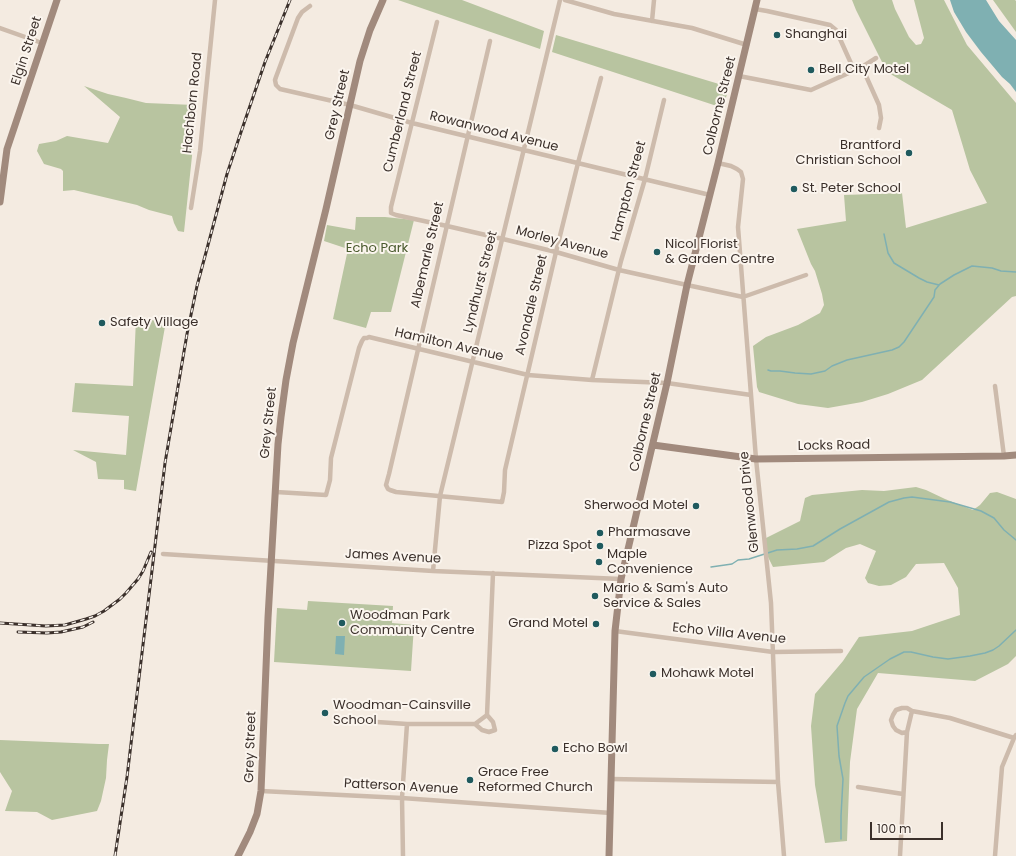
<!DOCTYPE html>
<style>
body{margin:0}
#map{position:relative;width:1016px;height:856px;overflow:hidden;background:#f4ebe1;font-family:Poppins,sans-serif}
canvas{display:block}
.scale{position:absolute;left:870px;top:822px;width:73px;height:18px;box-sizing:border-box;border:2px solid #3b302b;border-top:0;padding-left:5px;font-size:12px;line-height:14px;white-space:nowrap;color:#3b302b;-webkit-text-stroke:3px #fbf5ee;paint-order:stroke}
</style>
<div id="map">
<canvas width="1016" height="856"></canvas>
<div class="scale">100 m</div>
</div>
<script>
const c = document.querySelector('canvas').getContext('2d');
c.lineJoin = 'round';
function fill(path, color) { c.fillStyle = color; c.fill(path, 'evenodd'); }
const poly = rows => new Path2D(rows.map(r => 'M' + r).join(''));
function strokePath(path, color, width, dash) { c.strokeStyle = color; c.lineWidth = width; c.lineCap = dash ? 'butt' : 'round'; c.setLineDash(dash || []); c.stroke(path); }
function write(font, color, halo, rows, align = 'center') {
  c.font = font + ' Poppins,sans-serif'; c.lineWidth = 4; c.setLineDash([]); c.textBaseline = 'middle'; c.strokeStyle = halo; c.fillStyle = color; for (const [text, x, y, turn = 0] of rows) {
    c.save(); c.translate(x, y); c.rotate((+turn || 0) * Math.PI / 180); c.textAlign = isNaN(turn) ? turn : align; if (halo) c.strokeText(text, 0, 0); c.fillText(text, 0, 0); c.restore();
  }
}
const green = poly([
 [398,0,462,0,544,31,540,49],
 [852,0,892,0,895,9,909,37,916,45,921,44,924,38,914,0,944,0,967,45,1016,103,1016,296,1012,297,922,380,888,394,862,402,828,408,798,404,759,392,757,387,753,346,766,337,798,325,820,313,824,305,822,294,815,271,811,264,797,229,846,221,844,195,902,193,906,228,987,203,970,170,952,110,887,72,856,10],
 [993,0,1015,0,1016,1,1016,32],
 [556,35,729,87,723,108,552,52],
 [84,86,108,94,126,98,146,103,194,105,192,156,184,232,178,231,174,223,172,216,149,210,137,205,74,190,63,191,63,171,61,169,44,164,37,151,39,144,56,141,67,136,108,143,120,117],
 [356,217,385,217,414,220,391,312,371,312,366,328,333,319,348,249,324,241,327,225,355,230],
 [136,319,166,321,136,491,124,489,124,480,98,479,96,462,73,450,126,455,129,416,72,412,75,383,133,386],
 [916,487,926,490,945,499,973,510,980,505,990,493,997,492,1016,499,1016,656,1008,664,975,681,878,673,857,709,850,762,847,841,825,843,815,785,811,726,815,694,843,661,859,637,912,631,960,615,958,588,944,563,916,564,906,577,891,585,879,586,868,583,865,578,876,551,860,544,846,548,824,562,773,567,766,553,766,538,800,521,805,498,812,495,862,490,884,491],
 [308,601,393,606,392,623,414,625,411,671,274,662,277,608,307,610],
 [0,740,99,744,109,744,107,760,106,778,101,801,97,811,52,820,37,812,5,811,12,791,0,772]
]);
const water = poly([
 [950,0,986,0,999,21,1016,40,1016,92,1010,84,1002,77,981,52,966,32,954,12],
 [336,636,345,636,344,655,335,654]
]);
const stream = poly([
 [884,234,888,253,894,263,919,278,927,282,939,285],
 [768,370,771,371,780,371,795,373,811,374,825,371,832,366,847,360,892,350,899,347,904,342,934,297,935,290,940,284,954,275,972,266,992,268,1001,271,1016,272],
 [711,567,732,564,738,560,749,559,777,550,797,549,813,546,840,529,889,502,904,498,912,497,950,502,981,511,994,518,1004,530,1016,540],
 [841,839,841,816,843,779,839,756,837,726,845,703,848,696,864,677,890,659,904,652,911,652,933,657,948,659,970,656,985,653,993,650,999,646,1016,630]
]);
const street = poly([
 [565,0,614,14,692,28,747,45],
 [310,6,302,12,298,18,276,77,275,80,276,85,280,89,350,105,412,123,710,195],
 [755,9,767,11,830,25,836,30,854,70],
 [652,21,654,0],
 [437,22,391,207,391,213,396,215,447,226,503,239,556,252,619,270,687,285,743,297,806,275],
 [0,28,42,43],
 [490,41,389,474,386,485,388,489,390,490,396,492,502,502,504,492,505,470,556,252,578,163,601,78],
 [862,67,879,105,881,118,879,128],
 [739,76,811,90,862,67,876,58],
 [718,163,731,166,737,169,741,172,743,179,738,227,756,459,771,603,778,782,784,856],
 [191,208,200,151,215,0],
 [592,380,621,261,645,179,664,100],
 [995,386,1004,456],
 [276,492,326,495,330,480,331,458,359,348,362,341,364,338,367,338,369,337,528,375,592,380,667,383,751,395],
 [163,554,433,571,621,579],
 [433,571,440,496,560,0],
 [615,631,773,652,841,651],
 [487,715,475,724,482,730,489,732,495,730,493,722,487,715,493,573],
 [377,722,407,724,475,724],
 [907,732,902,733,896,730,893,726,891,720,893,715,896,710,902,708,907,708,912,711,950,718,1014,738],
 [611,779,778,782],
 [858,787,903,794],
 [261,791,402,798,611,813],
 [403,856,402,798,407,724],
 [900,856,907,732,912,711],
 [995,856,1002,767,1014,738,1016,735]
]);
const secondary = poly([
 [0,202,7,149,57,0],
 [653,445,756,459,1004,456,1016,455],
 [238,856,250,832,257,814,261,791,268,618,278,444,281,417,286,380,293,343,326,209,360,61,370,30,383,0],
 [609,856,615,631,621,579,667,383,687,285,718,163,757,0]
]);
const rail = poly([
 [0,623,46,626,65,625,86,619,95,616,104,611,120,599,126,593,138,579,143,571,151,552],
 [18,632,47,633,61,632,83,627,93,622],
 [115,856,127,777,165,463,187,334,197,286,227,174,239,138,265,62,290,0]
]);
const markers = [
 [777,35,4,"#1f5a5e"],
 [811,70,4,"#1f5a5e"],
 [909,153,4,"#1f5a5e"],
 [794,189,4,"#1f5a5e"],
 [657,252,4,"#1f5a5e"],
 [102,323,4,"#1f5a5e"],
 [696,506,4,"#1f5a5e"],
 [600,533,4,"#1f5a5e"],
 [600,546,4,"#1f5a5e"],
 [599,562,4,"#1f5a5e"],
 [595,596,4,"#1f5a5e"],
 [342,623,4,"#1f5a5e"],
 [596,624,4,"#1f5a5e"],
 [653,674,4,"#1f5a5e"],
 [325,713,4,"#1f5a5e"],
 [555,749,4,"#1f5a5e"],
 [470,780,4,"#1f5a5e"]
];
const poiNames = [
 ["Shanghai",785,35],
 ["Bell City Motel",819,70],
 ["Brantford",901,146,"right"],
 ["Christian School",901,161,"right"],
 ["St. Peter School",802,189],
 ["Nicol Florist",665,245],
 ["& Garden Centre",665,260],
 ["Safety Village",110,323],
 ["Sherwood Motel",688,506,"right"],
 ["Pharmasave",608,533],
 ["Pizza Spot",592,546,"right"],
 ["Maple",607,555],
 ["Convenience",607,570],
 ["Mario & Sam's Auto",603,589],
 ["Service & Sales",603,604],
 ["Woodman Park",350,616],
 ["Community Centre",350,631],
 ["Grand Motel",588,624,"right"],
 ["Mohawk Motel",661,674],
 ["Woodman-Cainsville",333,706],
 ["School",333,721],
 ["Echo Bowl",563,749],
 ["Grace Free",478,773],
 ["Reformed Church",478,788]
];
const streetNames = [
 ["Elgin Street",27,51,-72],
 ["Hachborn Road",193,103,-84],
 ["Grey Street",338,105,-77],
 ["Colborne Street",720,106,-76],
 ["Cumberland Street",403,112,-76],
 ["Rowanwood Avenue",494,132,14],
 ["Hampton Street",629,191,-75],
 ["Morley Avenue",562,243,15],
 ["Albemarle Street",428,255,-77],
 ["Lyndhurst Street",481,282,-76],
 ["Avondale Street",532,305,-77],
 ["Hamilton Avenue",449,345,13],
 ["Colborne Street",646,422,-77],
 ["Grey Street",269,423,-84],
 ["Locks Road",834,446,-1],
 ["Glenwood Drive",750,502,-96],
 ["James Avenue",393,557,3],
 ["Echo Villa Avenue",729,634,6],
 ["Grey Street",251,747,-88],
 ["Patterson Avenue",401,787,3]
];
const parkNames = [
 ["Echo Park",377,249]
];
fill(green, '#b8c4a0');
fill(water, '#7fb0b2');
strokePath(stream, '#7fb0b2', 1.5);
strokePath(street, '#cdbbac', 4.5);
strokePath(secondary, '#a18a7d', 7);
strokePath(rail, '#3b302b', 3);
strokePath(rail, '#fbf5ee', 1.5, [4.5]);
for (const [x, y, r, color] of markers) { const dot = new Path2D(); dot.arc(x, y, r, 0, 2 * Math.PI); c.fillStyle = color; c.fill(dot); strokePath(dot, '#fbf5ee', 1.5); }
write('13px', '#3b302b', '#fbf5ee', poiNames, 'left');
write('13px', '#3b302b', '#fbf5ee', streetNames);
write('13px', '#4a5a2e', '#fbf5ee', parkNames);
</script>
